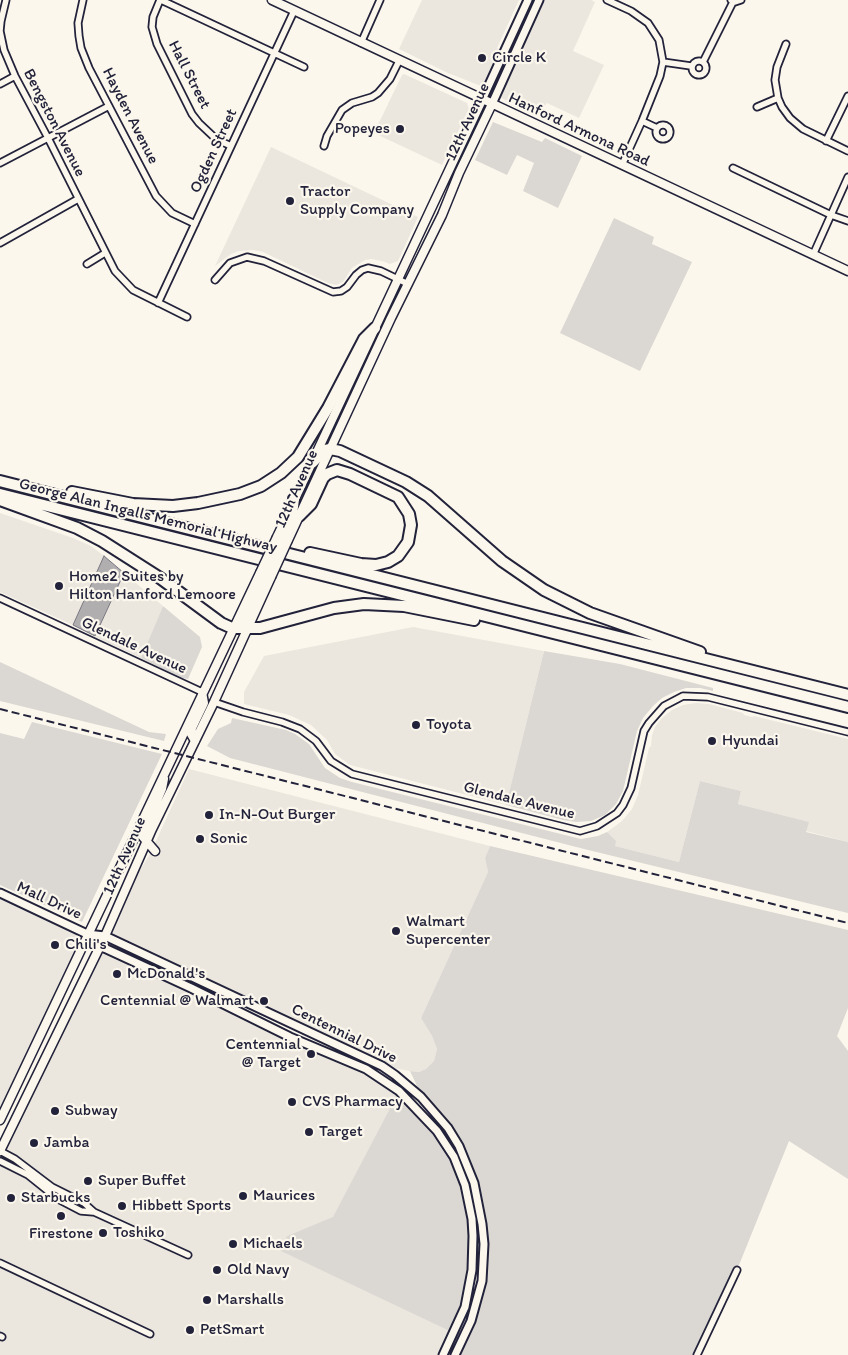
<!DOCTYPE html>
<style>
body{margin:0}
canvas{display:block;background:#fbf7ec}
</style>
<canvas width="848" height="1355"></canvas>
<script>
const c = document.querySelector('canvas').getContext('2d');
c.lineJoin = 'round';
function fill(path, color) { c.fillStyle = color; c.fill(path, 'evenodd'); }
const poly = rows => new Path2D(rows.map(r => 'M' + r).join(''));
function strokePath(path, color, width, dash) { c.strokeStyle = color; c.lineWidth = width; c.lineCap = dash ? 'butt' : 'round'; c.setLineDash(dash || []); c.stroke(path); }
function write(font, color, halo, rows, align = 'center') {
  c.font = font + ' Itim,sans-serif'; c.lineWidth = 4.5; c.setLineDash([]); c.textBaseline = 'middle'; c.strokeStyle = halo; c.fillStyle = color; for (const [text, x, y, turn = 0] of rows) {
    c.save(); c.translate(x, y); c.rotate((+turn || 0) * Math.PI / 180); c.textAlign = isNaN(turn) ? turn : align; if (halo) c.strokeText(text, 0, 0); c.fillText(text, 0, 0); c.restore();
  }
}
const built = poly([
 [422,0,519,0,497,48,500,50,483,85,481,86,448,73,399,49],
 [544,0,591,0,595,2,573,51,604,65,579,118,547,103,537,114,499,97],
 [404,74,467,103,469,109,442,165,374,133,402,75],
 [271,147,418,217,398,261,390,264,382,261,371,259,365,260,352,268,343,282,336,285,328,283,263,252,253,250,239,251,231,254,215,266],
 [0,513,73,538,91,546,104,556,73,625,0,592],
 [124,573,163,606,141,658,95,637],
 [413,627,544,651,506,805,350,765,335,754,327,740,311,725,289,715,244,704,244,692,264,656],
 [696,703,709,704,743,713,744,715,752,717,754,716,848,739,848,842,806,831,808,822,738,804,741,791,700,781,679,862,615,846,607,832,622,821,632,809,638,795,649,748,651,746,652,735,655,727,662,718,672,710,683,705],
 [189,769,490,846,485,858,488,872,421,1018,432,1036,437,1049,434,1061,426,1069,419,1072,410,1071,382,1066,105,936,119,904,150,854],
 [0,893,87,934,0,1120],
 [100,946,366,1069,399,1091,333,1218,287,1236,454,1333,443,1355,0,1355,0,1151]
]);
const green = poly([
 [493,122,542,142,545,138,582,156,558,208,523,191,534,163,517,155,507,175,475,160],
 [614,218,654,237,652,244,692,262,640,371,560,333],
 [163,606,200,637,202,647,188,679,178,677,141,658],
 [544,651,620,664,713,688,713,691,700,688,686,688,674,692,662,698,653,706,643,718,637,731,623,791,616,804,605,815,591,821,576,822,563,820,506,805],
 [0,662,149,732,166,734,164,741,0,701],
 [232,718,286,730,295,734,309,744,325,768,340,778,352,782,581,839,598,836,607,832,616,841,615,846,679,862,700,781,741,791,738,804,809,822,806,832,848,842,848,913,584,849,230,758,207,746,218,729,231,723],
 [32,722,162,754,82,922,0,885,0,733,24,739],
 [490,846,848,930,848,1008,837,1036,848,1051,848,1179,789,1141,737,1270,697,1355,455,1355,471,1321,483,1261,479,1204,459,1146,463,1142,418,1088,410,1071,419,1072,426,1069,434,1061,437,1049,432,1036,421,1018,488,872,485,858],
 [399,1091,416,1108,454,1157,469,1200,472,1270,454,1333,281,1251,287,1236,333,1217]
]);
const water = poly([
 [104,556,124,573,95,636,73,625,104,556]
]);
const minor = poly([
 [6,0,1,21,0,31,4,50,15,76,48,138,115,271,133,290,187,317],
 [83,0,78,23,79,36,81,48,89,68,156,196,172,213,195,224],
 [160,0,153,17,152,27,157,44,192,114,199,123,216,139,231,146],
 [161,0,304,67],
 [607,0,631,11,648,23,659,40,663,62,660,76,642,121,622,165],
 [731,0,735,2,741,0],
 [361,43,380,0],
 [786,44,777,67,775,80,778,98,782,107,790,118,803,129,848,151],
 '692 68a7 7 0 1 1 14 0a7 7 0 1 1-14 0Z',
 [663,62,691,66],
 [703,62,733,2],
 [0,84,15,76],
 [757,107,778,98],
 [642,121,657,128],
 '656 132a7 7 0 1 1 14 0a7 7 0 1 1-14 0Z',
 [826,141,848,96],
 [324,146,327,136,342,110,352,103,372,97,378,93,390,79,399,61],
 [0,163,109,106],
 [733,168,831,215,848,221],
 [0,243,78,199],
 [813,255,848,177],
 [87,264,105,253],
 [215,280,230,263,247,257,264,261,333,292,341,291,347,287,356,275,362,270,368,268,381,271,408,284],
 [158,303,294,11],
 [0,598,202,692],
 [214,702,243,712,282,722,300,729,316,741,331,761,352,774,580,831,597,826,617,813,623,805,631,788,644,731,649,723,664,706,683,696,708,697,848,732],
 [0,1151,15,1159,52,1187,84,1203,94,1212,188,1255],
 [0,1161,28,1175,58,1199,81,1211,93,1212],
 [0,1263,150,1334],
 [0,1336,2,1337],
 [697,1355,737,1270]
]);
const tertiary = poly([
 [482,100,528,0],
 [492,104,539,0],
 [0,893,87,934,105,936,382,1066,395,1075,421,1097,448,1128,459,1146,474,1183,482,1224,484,1244,482,1281,471,1321,455,1355],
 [88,934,100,946,191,988,290,1037,366,1069,399,1091,437,1131,454,1157,465,1185,472,1219,473,1236,472,1270,465,1307,443,1355]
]);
const secondary = poly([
 [272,0,848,271],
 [293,503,482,100],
 [277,537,286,518],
 [288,540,391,318,442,215,459,173,492,104],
 [195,741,191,734,192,728,204,703,202,692],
 [155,851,142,836,162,789,164,779],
 [0,1120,260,573],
 [0,1151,105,936,152,829,214,702,271,577]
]);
const motorway = poly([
 [312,463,325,450,330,449,340,451,406,482,428,496,502,561,544,590,590,613,700,652],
 [0,481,848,695],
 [72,492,133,504,173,506,198,503,240,494,261,486,281,473,298,457,328,408,364,339,375,328],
 [0,494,848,707],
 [0,500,77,528,102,541,160,578,221,623,232,628,260,628,334,608,364,604,404,606,474,620],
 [299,516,311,504,323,478,327,474,337,470,350,474,398,497,409,514,411,525,408,542,398,556,388,562,376,565,361,564,310,553],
 [282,538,292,515,294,499],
 [247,629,243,623,244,617,265,574]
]);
const rail = poly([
 [0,709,848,923]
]);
const secondaryBridge = poly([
 [260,573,277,537],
 [271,577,288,540]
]);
const motorwayBridge = poly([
 [265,574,282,538]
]);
const markers = [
 [482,58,5,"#22223b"],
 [400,129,5,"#22223b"],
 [290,201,5,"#22223b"],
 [59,586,5,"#22223b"],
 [416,725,5,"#22223b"],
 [712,741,5,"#22223b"],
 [209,815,5,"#22223b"],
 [200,839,5,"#22223b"],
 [396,931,5,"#22223b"],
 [55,945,5,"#22223b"],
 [117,974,5,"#22223b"],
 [264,1001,5,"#22223b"],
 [311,1054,5,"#22223b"],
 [292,1102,5,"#22223b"],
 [55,1111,5,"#22223b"],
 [309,1132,5,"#22223b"],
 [34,1143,5,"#22223b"],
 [88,1181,5,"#22223b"],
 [243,1196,5,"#22223b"],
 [11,1198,5,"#22223b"],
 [122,1206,5,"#22223b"],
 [61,1216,5,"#22223b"],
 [103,1233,5,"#22223b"],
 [233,1244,5,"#22223b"],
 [217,1270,5,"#22223b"],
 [207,1300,5,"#22223b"],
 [190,1330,5,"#22223b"]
];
const poiNames = [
 ["Circle K",492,58],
 ["Popeyes",390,129,"right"],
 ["Tractor",300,192],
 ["Supply Company",300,210],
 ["Home2 Suites by",69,577],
 ["Hilton Hanford Lemoore",69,595],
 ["Toyota",426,725],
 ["Hyundai",722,741],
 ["In-N-Out Burger",219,815],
 ["Sonic",210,839],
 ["Walmart",406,922],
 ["Supercenter",406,940],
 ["Chili's",65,945],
 ["McDonald's",127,974],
 ["Centennial @ Walmart",254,1001,"right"],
 ["Centennial",301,1045,"right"],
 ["@ Target",301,1063,"right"],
 ["CVS Pharmacy",302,1102],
 ["Subway",65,1111],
 ["Target",319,1132],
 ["Jamba",44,1143],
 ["Super Buffet",98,1181],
 ["Maurices",253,1196],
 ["Starbucks",21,1198],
 ["Hibbett Sports",132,1206],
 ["Toshiko",113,1233],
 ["Firestone",61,1234,"center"],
 ["Michaels",243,1244],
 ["Old Navy",227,1270],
 ["Marshalls",217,1300],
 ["PetSmart",200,1330]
];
const streetNames = [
 ["Hall Street",189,75,63],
 ["Hayden Avenue",130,116,63],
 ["12th Avenue",468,122,-65],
 ["Bengston Avenue",54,123,63],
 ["Hanford Armona Road",579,130,25],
 ["Ogden Street",214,151,-65],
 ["12th Avenue",297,489,-66],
 ["George Alan Ingalls Memorial Highway",148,516,14],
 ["Glendale Avenue",134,646,25],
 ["Glendale Avenue",519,801,14],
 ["12th Avenue",125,856,-66],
 ["Mall Drive",49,901,25],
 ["Centennial Drive",344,1034,26]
];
fill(built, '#ebe7df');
fill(green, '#dbd8d3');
fill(water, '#b1aeb0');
strokePath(water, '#787681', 1);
strokePath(minor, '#22223b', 9);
strokePath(tertiary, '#22223b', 11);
strokePath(secondary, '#22223b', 11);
strokePath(motorway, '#22223b', 14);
strokePath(minor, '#fbf7ec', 5.5);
strokePath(tertiary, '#fbf7ec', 7);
strokePath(secondary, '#fbf7ec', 8);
strokePath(motorway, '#fbf7ec', 10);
strokePath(rail, '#22223b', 2, [8, 4]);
strokePath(secondaryBridge, '#22223b', 11, []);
strokePath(motorwayBridge, '#22223b', 14, []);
strokePath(secondaryBridge, '#fbf7ec', 8);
strokePath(motorwayBridge, '#fbf7ec', 10);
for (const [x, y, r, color] of markers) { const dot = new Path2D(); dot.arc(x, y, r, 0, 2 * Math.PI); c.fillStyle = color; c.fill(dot); strokePath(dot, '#fbf7ec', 2); }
write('16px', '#22223b', '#fbf7ec', poiNames, 'left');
write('16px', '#22223b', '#fbf7ec', streetNames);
</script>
